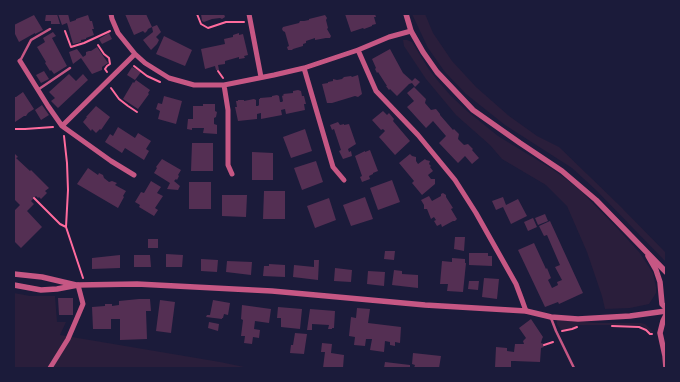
<!DOCTYPE html>
<style>
body{margin:0}
#map{position:relative;width:680px;height:382px;overflow:hidden;background:#1b1b3a;font-family:"DM Sans",sans-serif}
canvas{display:block}
.frame{position:absolute;inset:0;border:15px solid #1b1b3a;pointer-events:none}
</style>
<div id="map">
<canvas width="680" height="382"></canvas>
<div class="frame"></div>
</div>
<script>
const c = document.querySelector('canvas').getContext('2d');
c.lineJoin = 'round';
function fill(path, color) { c.fillStyle = color; c.fill(path, 'evenodd'); }
const poly = rows => new Path2D(rows.map(r => 'M' + r).join(''));
function strokePath(path, color, width, dash) { c.strokeStyle = color; c.lineWidth = width; c.lineCap = dash ? 'butt' : 'round'; c.setLineDash(dash || []); c.stroke(path); }
const green = poly([
 [412,14,425,14,433,33,452,61,476,87,509,116,537,136,559,147,619,205,666,253,666,262,596,190,572,168,505,125,466,94,445,72,428,48],
 [403,40,407,40,412,42,428,68,438,81,451,96,467,111,498,136,552,169,566,179,580,190,618,229,639,252,653,273,656,287,656,293,649,304,630,308,605,309,602,296,587,252,567,206,546,185,502,159,490,145,456,115,426,79,404,46],
 [14,293,30,296,55,296,57,322,66,322,60,335,220,362,249,368,14,368],
 [557,320,599,323,641,323,645,324,653,332,651,333,643,326,635,325,579,325,572,328,561,330,557,324]
]);
const building = poly([
 [46,14,57,14,60,24,51,24,51,21,45,21],
 [58,14,68,14,70,22,76,20,76,19,88,15,90,21,92,21,94,29,92,29,94,35,86,38,86,39,81,40,81,42,73,44,67,23,62,25],
 [125,14,146,14,152,27,148,29,147,31,145,33,143,31,134,35],
 [201,14,224,14,225,17,222,19,220,18,212,19,204,22,202,21],
 [345,14,375,14,376,17,374,17,376,24,372,25,372,26,364,29,363,28,351,32],
 [34,15,43,30,35,34,35,33,19,42,15,34,14,35,14,25],
 [325,15,327,18,326,20,328,28,327,29,331,36,330,38,326,38,315,40,315,38,306,41,306,43,303,44,303,46,293,49,292,50,288,50,287,47,289,46,285,32,283,31,282,29,283,27,299,23,300,21,304,21,309,20,309,19],
 [157,25,161,32,156,37,159,40,157,44,151,50,143,40,153,32,152,27],
 [53,32,56,36,52,38,67,66,54,74,51,70,50,71,45,63,46,62,37,47,45,42,43,38],
 [109,33,112,39,102,44,99,39],
 [239,33,239,35,243,34,248,55,244,56,245,58,239,59,239,57,225,61,225,64,218,65,219,70,216,70,215,66,205,69,201,49,225,44,224,39,233,37,233,35],
 [164,36,192,50,185,66,156,54],
 [97,47,108,63,102,67,102,70,92,74,81,58,73,64,69,52,77,49,83,57,86,55,86,52,89,51,91,51],
 [390,49,403,73,412,81,415,78,420,82,415,87,412,83,409,84,397,96,390,89,389,90,386,86,387,86,378,72,377,73,375,69,376,68,372,59],
 [132,67,141,72,135,80,127,75],
 [44,71,49,79,41,83,36,75],
 [69,74,76,81,83,74,88,80,58,108,51,101,55,98,49,92],
 [358,75,362,94,358,97,355,96,332,103,327,103,322,84,328,83,328,82,333,81,333,79,337,80,342,79,344,77,351,76,352,77],
 [136,80,150,90,148,93,149,94,138,109,123,99,133,82,134,83],
 [414,87,426,99,425,103,431,110,436,109,440,114,440,115,453,130,454,129,459,134,458,139,464,145,468,144,473,149,472,150,479,158,472,164,465,156,458,163,439,143,446,136,433,121,426,128,407,107,414,101,407,93],
 [298,90,301,91,302,96,304,96,306,104,304,104,305,110,286,114,285,109,281,110,282,115,261,119,261,113,257,114,257,119,238,121,235,107,237,107,236,101,238,101,238,100,244,100,244,101,254,99,256,100,256,106,258,106,259,105,259,99,260,99,260,98,272,97,272,96,277,95,279,96,280,102,282,102,283,101,282,96,284,95,283,94,293,93,293,91],
 [23,92,34,109,28,113,26,116,24,116,15,122,14,119,14,97,16,97],
 [164,96,182,101,176,124,158,119,160,111,156,109,158,103,162,104],
 [203,104,215,104,215,111,217,112,216,117,214,118,214,124,217,125,217,134,203,133,204,128,192,128,192,130,187,129,188,119,193,119,193,106,203,106],
 [42,105,49,115,41,120,35,110],
 [96,106,110,117,101,130,100,129,96,133,92,129,91,131,83,122,87,117,86,117],
 [383,111,387,115,389,113,394,119,393,121,410,141,395,155,379,137,385,131,383,129,381,130,372,120],
 [338,122,340,125,344,124,344,125,349,124,356,144,348,149,349,152,351,151,352,156,343,159,339,151,341,150,334,129,332,130,330,125],
 [118,127,135,138,138,133,151,141,146,149,149,151,144,160,125,148,122,153,105,142,110,134,113,136],
 [305,129,312,151,291,158,283,137],
 [192,143,213,143,213,171,191,171],
 [370,150,378,171,373,173,373,174,369,176,370,179,362,182,360,177,362,176,355,156,365,151,365,152],
 [252,152,273,153,273,180,252,180],
 [14,153,18,157,16,158,30,171,31,170,49,188,45,191,47,193,41,199,39,197,38,198,36,196,31,201,34,204,27,211,42,227,21,248,14,241,14,211,20,205,15,200,14,202],
 [410,154,412,156,416,157,416,161,418,164,425,159,426,160,430,161,429,164,431,166,430,167,433,171,428,175,431,179,435,179,435,184,422,195,412,183,414,181,399,163],
 [162,159,181,170,178,175,179,176,177,180,176,179,174,181,180,186,178,190,167,189,170,183,154,173,157,168,156,167],
 [316,161,323,182,302,190,294,168],
 [88,168,98,175,99,173,103,175,104,178,109,182,112,181,117,183,115,185,126,191,123,196,124,197,118,208,77,184],
 [392,180,400,202,378,210,370,188],
 [151,181,161,187,157,193,163,196,155,208,158,210,154,216,139,207,140,205,135,202,141,192,144,193],
 [189,182,211,182,211,209,189,209],
 [264,191,285,191,285,219,263,219],
 [443,193,446,195,446,197,453,208,451,209,457,219,455,221,453,221,442,227,441,224,437,226,434,221,436,220,434,217,431,219,427,209,424,209,424,205,421,200,429,196,432,201,441,196,441,194],
 [222,195,247,195,246,217,222,216],
 [365,197,373,219,351,226,343,205],
 [503,197,506,205,518,199,527,216,511,224,503,207,496,210,492,201],
 [329,198,336,220,315,228,307,206],
 [545,214,548,221,538,225,535,218],
 [533,218,537,227,528,231,524,222],
 [550,221,583,293,559,304,558,302,545,307,518,250,534,243,546,269,547,268,551,278,548,280,552,288,558,285,557,282,562,280,555,267,560,265,547,235,544,236,539,226],
 [455,237,465,237,464,251,454,249],
 [148,239,158,239,158,248,148,248],
 [385,251,395,251,394,260,384,259],
 [469,253,488,253,488,256,492,256,492,266,469,265],
 [166,254,183,255,182,267,166,267],
 [120,255,120,268,92,269,92,258],
 [134,255,150,255,151,267,134,267],
 [452,258,465,259,465,263,466,263,463,292,447,291,448,284,440,284,442,261,452,262],
 [201,259,218,260,217,272,201,271],
 [314,260,319,260,318,280,293,277,294,265,314,267],
 [227,261,252,262,251,275,226,272],
 [269,264,285,265,285,277,263,276,264,266,269,266],
 [335,268,352,270,351,282,334,281],
 [394,270,402,271,402,274,418,275,418,288,392,285],
 [368,271,385,272,384,286,367,284],
 [484,278,499,279,497,299,482,297],
 [469,281,479,281,478,290,468,289],
 [58,298,73,298,73,315,59,315],
 [139,299,150,299,151,311,146,311,147,339,120,340,120,319,111,319,111,329,93,329,92,307,105,306,105,304,112,304,112,306,119,305,119,301],
 [160,300,175,302,171,333,156,331],
 [213,300,230,303,228,315,224,314,223,318,222,318,222,319,206,317,207,315,210,315],
 [242,305,271,309,269,323,255,321,254,329,260,330,259,338,253,337,252,344,244,343,245,336,241,336,243,320,241,319],
 [278,307,302,309,300,329,281,327,281,318,277,318],
 [357,308,370,309,368,323,401,327,400,343,395,342,395,346,390,345,390,342,385,341,384,352,370,350,372,339,366,339,365,346,354,345,355,337,349,336,351,317,356,318],
 [310,309,335,311,334,328,332,328,332,329,328,329,329,325,312,324,312,330,307,330],
 [531,319,543,337,542,339,541,343,544,344,544,347,541,348,540,362,514,361,511,361,511,368,495,368,496,347,507,348,507,351,514,352,515,344,524,344,523,341,526,338,519,328],
 [209,322,219,324,218,331,208,328],
 [295,333,307,334,304,354,290,353,291,345,293,345],
 [322,343,332,344,331,353,344,355,343,368,323,368,325,352,321,352],
 [413,353,441,356,439,368,414,368,415,365,412,364],
 [385,362,410,365,410,368,384,368]
]);
const path = poly([
 [197,14,201,24,208,28,226,22,244,22],
 [65,31,71,47,84,43,110,31],
 [98,45,104,54,109,58,110,64,107,66,105,69,107,72],
 [134,66,147,76,160,82],
 [218,71,223,78],
 [111,88,119,99,128,106,137,112],
 [14,129,25,129,53,127],
 [64,136,67,163,68,190,66,227,83,278],
 [34,198,60,224,66,227],
 [612,326,639,327,646,330,650,334,652,334],
 [562,331,572,329,577,327],
 [544,345,553,342]
]);
const service = poly([
 [20,61,31,40,50,29],
 [39,89,70,68],
 [551,318,556,331,574,368]
]);
const minor = poly([
 [111,14,112,19,118,33,135,54,145,63,169,78,194,85,224,85,274,75,304,68,358,50,389,37,411,31],
 [249,14,261,77],
 [358,50,376,91,418,135,455,180,476,213,516,284,522,300,526,311],
 [20,61,48,106,62,126,111,161,134,175],
 [304,68,333,167,344,180],
 [224,85,228,110,228,165,232,174],
 [62,126,135,54],
 [50,368,68,339,83,304,78,285]
]);
const tertiary = poly([
 [406,14,411,31,423,52,437,72,473,110,520,143,562,171,596,200,666,272],
 [648,256,656,270,660,282,662,304,666,308],
 [14,274,42,277,76,285],
 [14,285,41,290,57,289,78,285,137,284,272,291,425,305,526,311,551,317,578,319,630,316,666,311],
 [666,368,665,356,660,333,663,321,666,315]
]);
fill(green, '#2a1e3b');
fill(building, '#542f53');
strokePath(path, '#ff6b9d', 2);
strokePath(service, '#c65784', 2.5);
strokePath(minor, '#c65784', 5);
strokePath(tertiary, '#c65784', 5.5);
</script>
